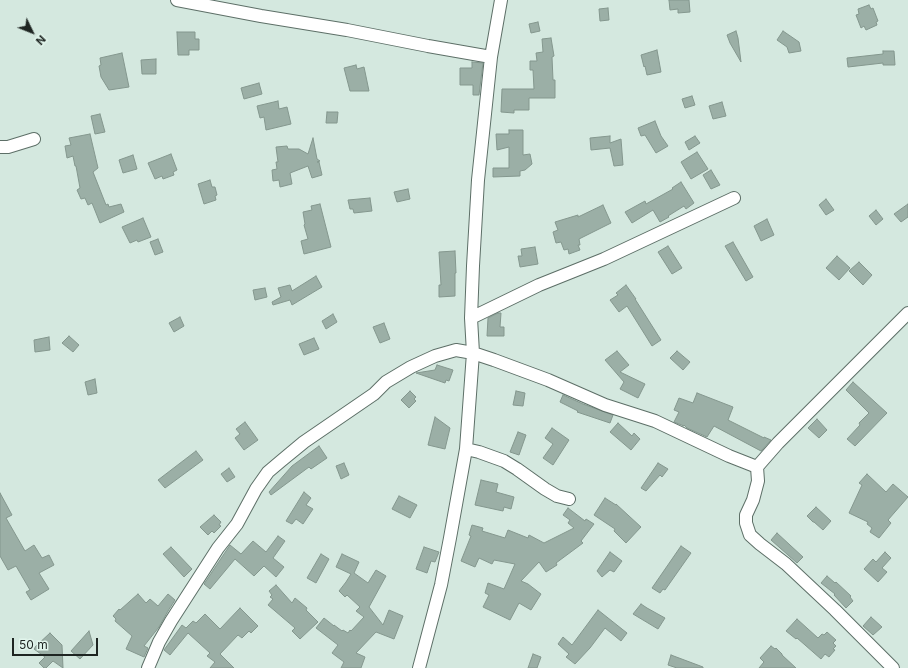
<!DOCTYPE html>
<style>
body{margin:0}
#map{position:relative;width:908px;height:668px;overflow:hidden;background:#d4e8df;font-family:Inter,sans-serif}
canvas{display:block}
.north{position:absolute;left:12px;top:12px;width:40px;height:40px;-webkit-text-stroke:3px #e1f5ec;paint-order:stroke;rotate:133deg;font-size:11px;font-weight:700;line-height:16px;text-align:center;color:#1e2522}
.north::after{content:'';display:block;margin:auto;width:14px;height:18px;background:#1e2522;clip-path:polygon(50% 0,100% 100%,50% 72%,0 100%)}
.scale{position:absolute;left:12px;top:638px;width:86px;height:18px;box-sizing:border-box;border:2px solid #1e2522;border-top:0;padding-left:5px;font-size:12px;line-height:14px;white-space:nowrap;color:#1e2522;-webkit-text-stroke:3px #e1f5ec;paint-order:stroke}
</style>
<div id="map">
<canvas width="908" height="668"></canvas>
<div class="north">N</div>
<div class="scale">50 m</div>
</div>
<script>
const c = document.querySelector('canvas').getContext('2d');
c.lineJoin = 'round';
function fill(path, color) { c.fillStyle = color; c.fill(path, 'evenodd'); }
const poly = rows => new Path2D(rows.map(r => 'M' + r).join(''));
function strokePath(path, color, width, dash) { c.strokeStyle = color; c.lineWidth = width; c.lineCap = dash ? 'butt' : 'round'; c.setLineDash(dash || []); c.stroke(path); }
const building = poly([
 [669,0,689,0,690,12,678,13,678,9,670,10,669,0],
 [869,5,871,9,873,8,878,21,876,22,877,25,866,30,864,26,861,28,856,15,859,14,858,9,869,5],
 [608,8,609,20,600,21,599,9,608,8],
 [538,22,540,31,531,33,529,24,538,22],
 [736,31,738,38,741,62,730,43,727,35,736,31],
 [783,31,799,42,801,51,789,53,787,47,777,40,783,31],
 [177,32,195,32,195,39,199,39,199,50,189,50,189,55,178,55,177,32],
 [551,38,554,56,552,57,553,80,555,80,555,98,529,98,529,110,514,110,514,113,501,112,502,89,534,89,533,70,530,70,530,61,537,61,536,53,543,52,542,39,551,38],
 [657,50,661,72,647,75,645,66,644,67,641,55,657,50],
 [883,51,894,51,895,65,883,65,883,63,848,67,847,58,883,54,883,51],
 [122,53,129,87,109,90,101,77,99,66,101,65,100,58,122,53],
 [156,59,156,74,142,74,141,60,156,59],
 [472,62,483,63,479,95,473,95,473,85,460,85,460,68,472,68,472,62],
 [356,65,357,69,364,67,369,91,350,91,344,68,356,65],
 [259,83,262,94,244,99,241,88,259,83],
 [692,96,695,105,685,108,682,99,692,96],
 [278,101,279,109,287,107,291,124,266,130,264,117,260,118,257,106,278,101],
 [722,102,726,116,713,119,709,106,722,102],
 [327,112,338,112,337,123,326,123,327,112],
 [100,114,105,132,95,134,91,116,100,114],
 [655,121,661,136,668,146,656,153,645,135,641,136,638,128,655,121],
 [509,130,523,130,523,155,530,154,532,164,525,170,520,171,520,176,493,177,493,168,509,168,509,147,497,150,496,134,509,134,509,130],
 [90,134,98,168,93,172,106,205,108,204,109,207,121,204,124,212,100,223,92,203,88,205,85,198,81,199,77,190,80,188,76,166,75,166,73,156,67,158,65,146,71,145,69,138,90,134],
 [610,136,610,143,621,139,623,165,614,166,610,148,591,150,590,138,610,136],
 [695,136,700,143,689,150,685,142,695,136],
 [313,138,317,159,320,161,317,162,319,162,322,175,312,178,308,166,290,173,292,184,280,187,279,180,273,181,272,170,277,169,276,162,278,162,276,147,287,146,288,149,299,149,308,154,313,138],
 [697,152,708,169,691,179,681,162,697,152],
 [171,154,177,170,173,172,174,175,163,179,162,176,155,179,148,163,171,154],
 [133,155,137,169,123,173,119,160,133,155],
 [711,170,720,185,711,189,703,175,711,170],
 [210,180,212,187,215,187,217,195,215,196,216,200,204,204,198,184,210,180],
 [681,182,694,203,686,209,684,206,668,216,669,217,660,222,653,210,632,223,625,212,645,201,646,204,673,189,672,188,681,182],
 [408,189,410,199,397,202,394,192,408,189],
 [370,198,372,211,354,213,353,209,350,209,348,200,370,198],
 [826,199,834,210,826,215,819,205,826,199],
 [320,204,331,247,304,254,301,241,308,239,304,225,305,224,303,212,312,210,311,206,320,204],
 [908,204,908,217,901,222,894,214,908,204],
 [603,205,611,223,579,239,580,245,578,245,580,250,569,254,568,249,564,250,561,242,556,243,553,232,558,230,555,222,578,215,578,217,603,205],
 [876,210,883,219,876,225,869,216,876,210],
 [143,218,151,237,138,242,137,240,130,243,122,227,143,218],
 [767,219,774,235,761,241,754,226,767,219],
 [158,239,163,252,155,255,150,242,158,239],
 [733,242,753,277,746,281,725,246,733,242],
 [668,246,682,268,672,274,658,252,668,246],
 [535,247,538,264,520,267,518,256,522,256,521,249,535,247],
 [455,251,456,273,455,273,455,296,439,297,439,285,441,285,439,252,455,251],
 [837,256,850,268,839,280,826,268,837,256],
 [859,262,872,275,863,285,849,271,859,262],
 [316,276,322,287,292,305,290,300,273,305,272,302,281,297,278,288,290,285,292,291,316,276],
 [626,285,636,299,635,299,661,340,652,346,627,306,619,312,610,300,618,295,616,293,626,285],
 [265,288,267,297,255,300,253,290,265,288],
 [498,313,501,313,500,327,504,327,504,336,487,336,488,318,498,313],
 [333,314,337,322,326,329,322,321,333,314],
 [180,317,184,326,174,332,169,323,180,317],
 [384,323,390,339,380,343,373,327,384,323],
 [69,336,79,345,73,352,62,343,69,336],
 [49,337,50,350,35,352,34,340,49,337],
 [314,338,319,349,304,355,299,344,314,338],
 [617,351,629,365,620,372,645,384,638,398,620,389,624,382,605,360,617,351],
 [677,351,690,362,683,370,670,358,677,351],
 [437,365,453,370,449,381,446,380,445,383,416,373,435,370,437,365],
 [95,379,97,393,88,395,85,382,95,379],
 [853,382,887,413,855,446,847,439,860,425,859,423,869,413,846,390,853,382],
 [410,391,416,397,414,399,416,401,409,408,401,400,410,391],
 [516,391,525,393,523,406,513,405,516,391],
 [697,393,733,407,728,420,764,438,764,437,771,440,761,451,714,426,707,437,687,428,684,425,684,426,674,422,679,412,674,410,679,398,693,403,697,393],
 [563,395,583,404,613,415,610,423,577,412,578,411,560,402,563,395],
 [435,417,450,428,445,449,428,445,435,417],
 [817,419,827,430,819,438,808,428,817,419],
 [245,422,258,440,244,450,235,438,240,434,236,429,245,422],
 [618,423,632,436,634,433,640,439,631,450,610,432,618,423],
 [552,428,569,440,553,465,543,458,553,444,545,438,552,428],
 [518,432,526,435,519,455,510,452,518,432],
 [319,446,327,458,311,469,309,467,271,495,269,492,292,466,319,446],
 [196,451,203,460,165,488,158,480,196,451],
 [344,463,349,475,341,479,336,466,344,463],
 [658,463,668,469,662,477,660,475,646,491,641,488,658,463],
 [229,468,235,477,227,482,221,474,229,468],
 [867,474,886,492,893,484,908,497,888,520,891,523,879,538,870,532,872,528,867,524,868,522,849,513,862,485,859,483,867,474],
 [481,480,498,484,496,492,514,497,511,509,504,507,503,511,475,505,481,480],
 [304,492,311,498,306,505,313,509,303,524,296,519,292,524,286,521,304,492],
 [0,493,12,515,6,518,25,551,34,545,42,558,49,555,54,565,39,573,49,589,31,600,26,592,30,590,16,566,8,570,0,556,0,493],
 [399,496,417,505,410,518,392,509,399,496],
 [605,498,616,505,616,504,641,527,626,543,614,531,615,529,594,515,605,498],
 [816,507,831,521,823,530,814,522,813,522,807,516,816,507],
 [568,508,585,521,586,519,594,524,581,541,583,543,556,563,557,565,546,572,539,562,521,581,528,584,541,594,531,610,519,603,510,620,483,607,489,595,485,593,488,583,504,589,515,564,494,560,492,564,479,558,475,567,461,561,471,536,469,535,472,525,483,528,482,531,505,538,508,530,528,538,529,535,544,543,574,528,568,523,570,520,563,515,568,508],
 [214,515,221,522,219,525,221,526,214,533,212,531,208,535,200,527,214,515],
 [777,533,803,557,797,563,771,540,777,533],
 [278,536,285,541,273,558,284,567,276,577,264,566,254,576,235,559,210,589,204,584,230,545,241,554,253,541,266,552,278,536],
 [681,546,691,553,665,590,663,589,660,593,652,588,681,546],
 [171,547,192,569,184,577,163,554,171,547],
 [424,547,439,552,435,562,431,561,427,573,416,569,424,547],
 [610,552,622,561,614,572,610,570,602,577,597,571,610,552],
 [885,552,891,558,882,568,887,572,878,582,864,569,873,559,876,562,885,552],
 [321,554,329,559,316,583,307,578,321,554],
 [342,554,359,562,354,573,368,583,376,570,386,576,369,607,383,625,389,610,403,616,394,639,376,632,356,653,365,657,361,668,341,668,344,662,332,653,338,645,316,628,324,618,334,626,334,625,342,631,343,630,348,633,350,630,351,631,364,617,356,611,360,607,347,595,345,597,339,591,346,582,351,574,336,567,342,554],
 [827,576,835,583,836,582,851,596,850,597,853,601,846,608,834,595,835,594,821,583,827,576],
 [276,585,292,603,295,598,307,608,306,610,318,622,300,639,292,631,295,628,268,605,273,599,270,597,272,595,269,591,276,585],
 [138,594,146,603,150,599,158,606,168,594,175,600,168,611,159,627,144,646,148,648,144,657,126,649,132,636,115,621,116,619,113,616,119,609,120,610,138,594],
 [641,604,647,608,665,618,658,629,633,614,641,604],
 [240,608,258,626,251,633,249,631,242,638,238,635,220,654,234,668,210,668,215,662,207,656,210,653,188,633,170,655,164,650,182,625,186,628,193,621,196,623,205,614,220,629,240,608],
 [598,610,627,633,621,641,605,628,590,648,575,664,566,657,569,654,558,644,563,637,572,645,598,610],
 [871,617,882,627,873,635,863,626,871,617],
 [797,619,818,638,822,634,824,635,827,632,836,640,833,643,836,646,833,649,835,650,829,657,825,654,821,659,797,638,796,639,786,631,797,619],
 [89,631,93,645,80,659,71,651,89,631],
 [50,633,62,645,63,668,53,661,46,668,44,668,39,663,45,657,34,649,36,646,50,633],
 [771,646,775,649,776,648,782,654,782,655,796,668,759,668,764,662,760,658,771,646],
 [533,654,541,657,537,668,528,668,533,654],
 [671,655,703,667,703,668,677,668,668,665,671,655]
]);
const minor = poly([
 [177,0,261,16,347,30,428,46,491,57],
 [0,147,8,147,34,139],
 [471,318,539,285,604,259,734,198],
 [466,449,479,452,504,461,517,469,545,489,557,496,569,499],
 [757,467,778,443,908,313],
 [148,668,159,642,171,621,218,548,237,524,256,489,268,472,281,461,304,442,374,394,386,382,411,367,435,356,456,350,473,353,494,360,548,380,605,405,655,421,729,456,757,467,758,481,753,500,746,515,746,523,750,535,760,544,786,564,835,610,893,668],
 [419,668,441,585,450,538,466,449,473,353,471,318,473,266,478,180,491,57,501,0]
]);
fill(building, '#9bafa6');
strokePath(building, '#84978e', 1);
strokePath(minor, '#5d6f67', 14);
strokePath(minor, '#fff', 12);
</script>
